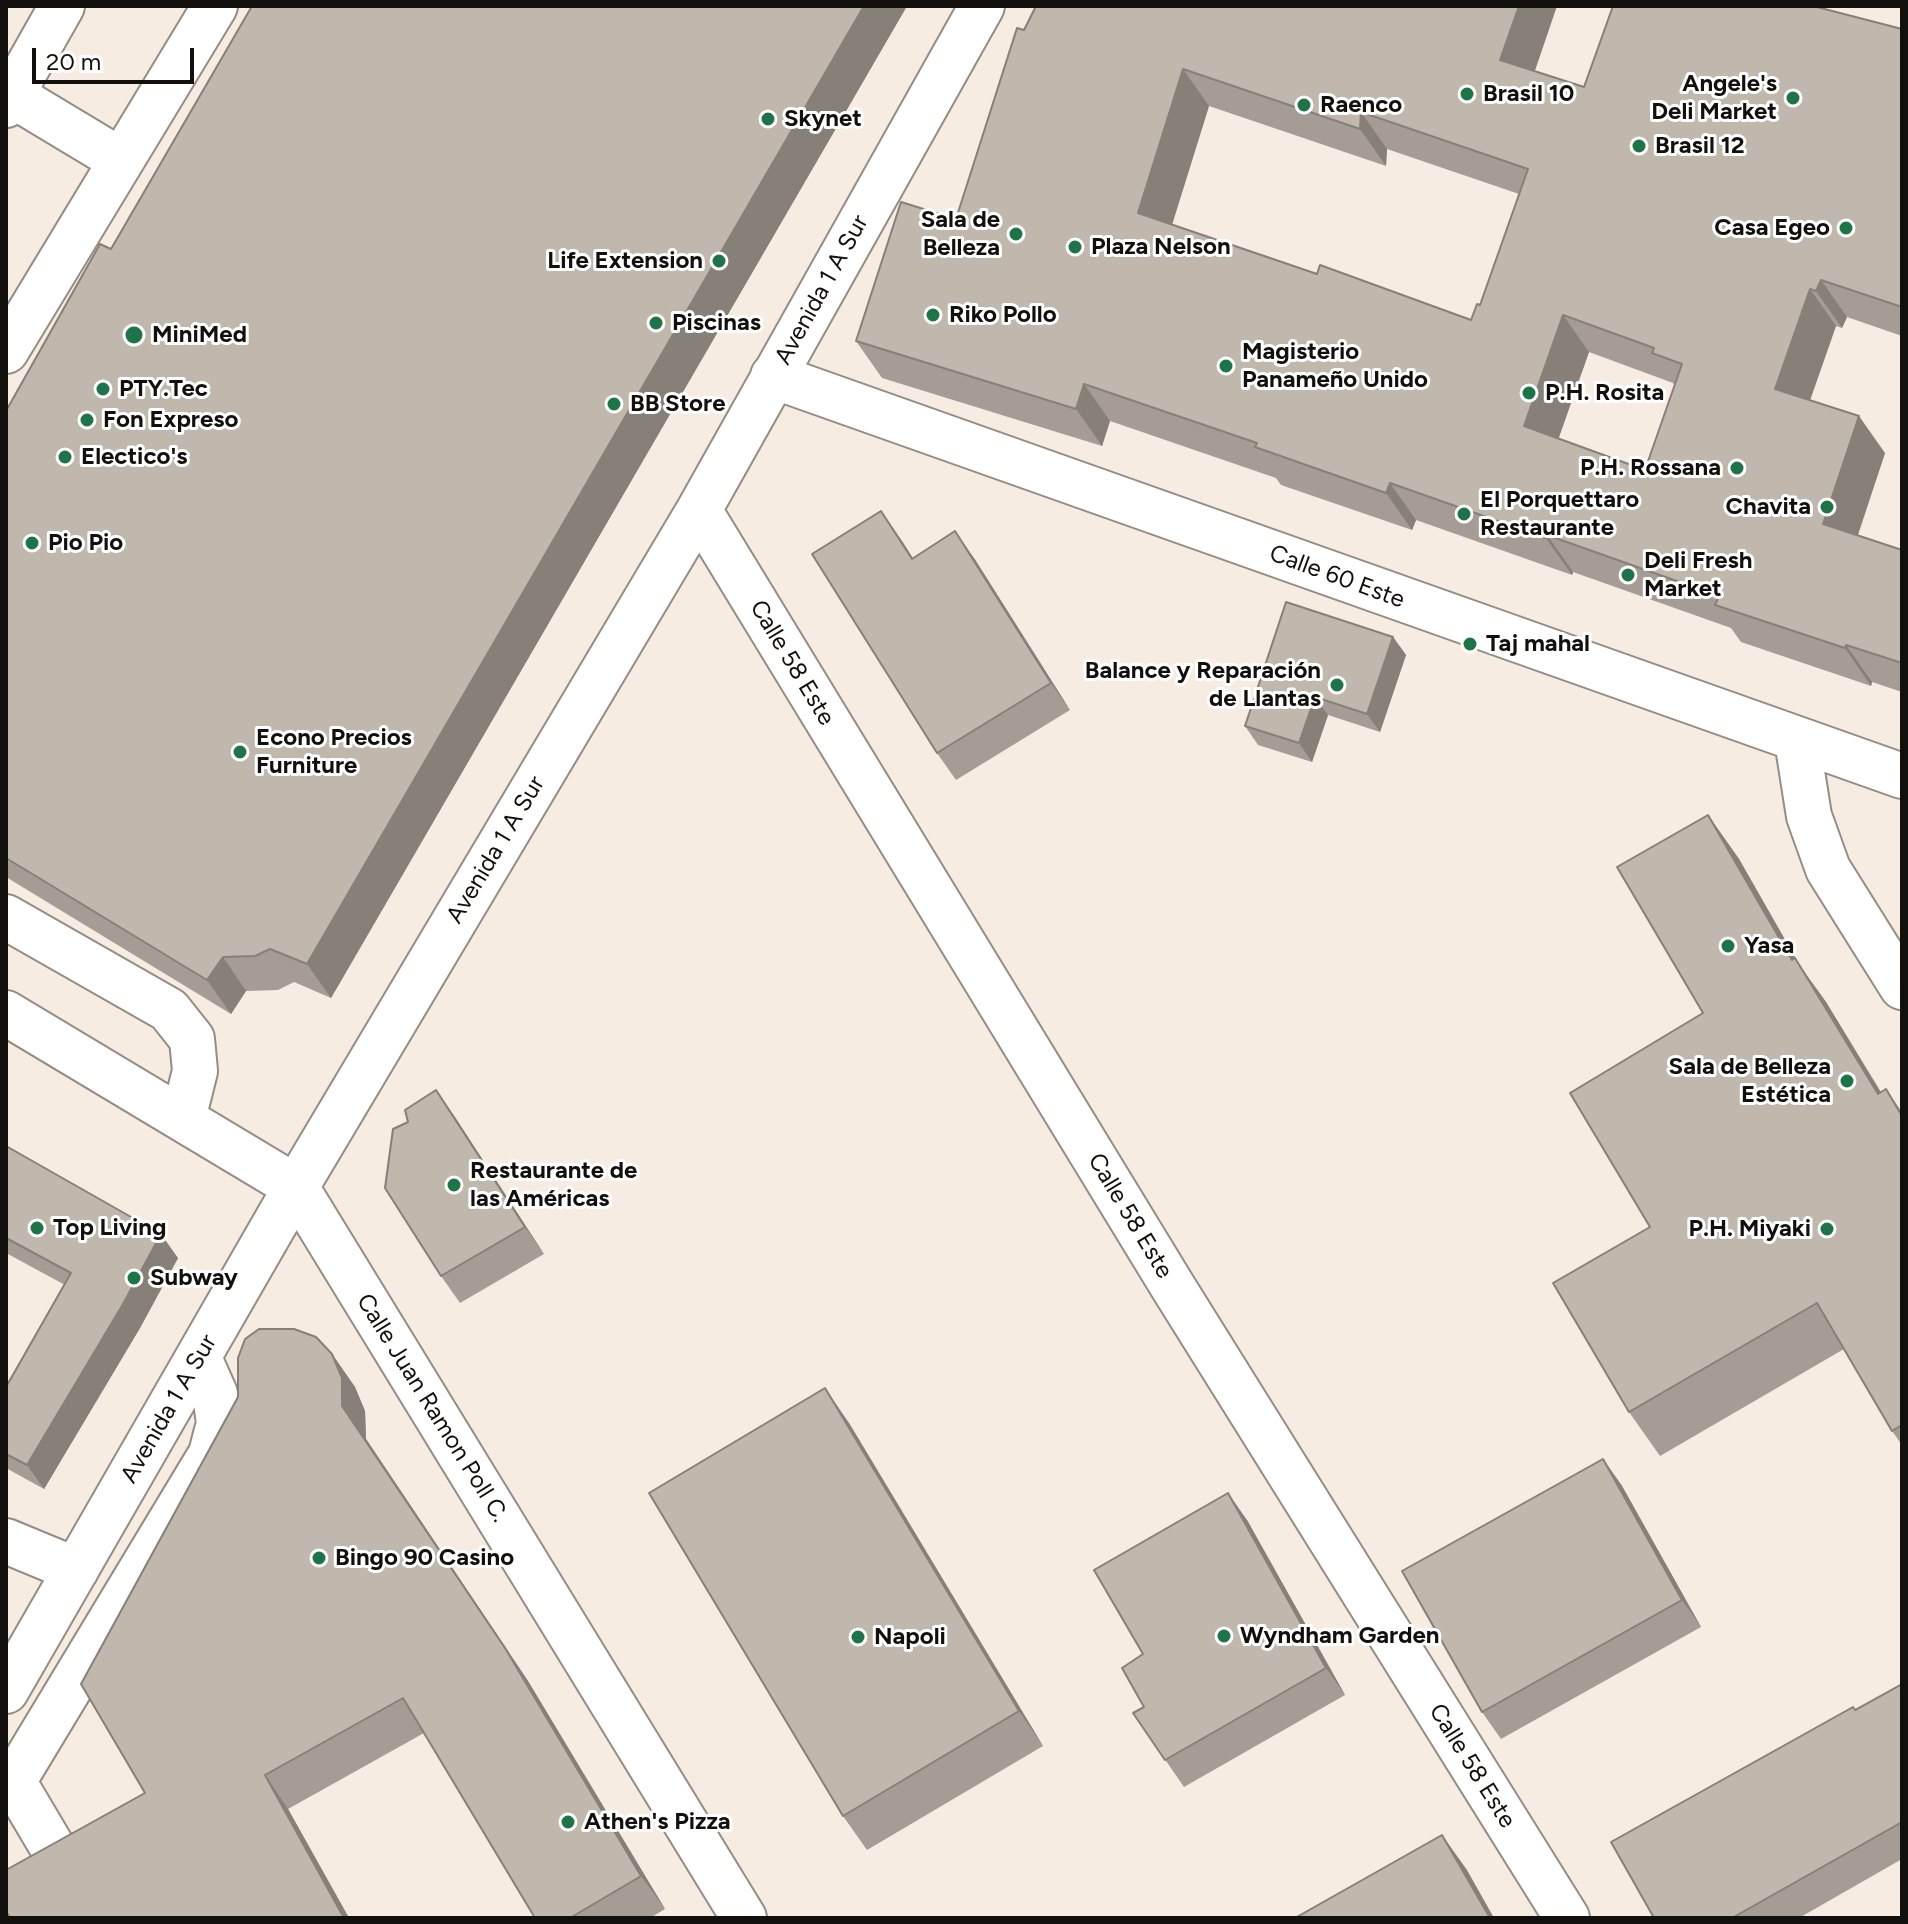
<!DOCTYPE html>
<meta charset="utf-8">
<style>
body{margin:0}
#map{position:relative;width:1908px;height:1924px;overflow:hidden;background:#f6ece2;font-family:Figtree,sans-serif}
canvas{display:block}
.frame{position:absolute;inset:0;border:8px solid #120f0c;pointer-events:none}
.scale{position:absolute;left:32px;top:48px;width:162px;height:36px;box-sizing:border-box;border:4px solid #120f0c;border-top:0;padding-left:10px;font-size:24px;line-height:28px;white-space:nowrap;color:#120f0c;-webkit-text-stroke:6px #fff;paint-order:stroke}
</style>
<div id="map">
<canvas width="1908" height="1924"></canvas>
<div class="frame"></div>
<div class="scale">20 m</div>
</div>
<script>
const c = document.querySelector('canvas').getContext('2d');
c.lineJoin = 'round';
const poly = rows => new Path2D(rows.map(r => 'M' + r).join(''));
function strokePath(path, color, width, dash) { c.strokeStyle = color; c.lineWidth = width; c.lineCap = dash ? 'butt' : 'round'; c.setLineDash(dash || []); c.stroke(path); }
function fill(path, color) { c.fillStyle = color; c.fill(path, 'evenodd'); }
function write(font, color, halo, rows, align = 'center') {
  c.font = font + ' Figtree,sans-serif'; c.lineWidth = 6; c.setLineDash([]); c.textBaseline = 'middle'; c.strokeStyle = halo; c.fillStyle = color; for (const [text, x, y, turn = 0] of rows) {
    c.save(); c.translate(x, y); c.rotate((+turn || 0) * Math.PI / 180); c.textAlign = isNaN(turn) ? turn : align; if (halo) c.strokeText(text, 0, 0); c.fillText(text, 0, 0); c.restore();
  }
}
const minor = poly([
 [12,95,120,160],
 [6,351,215,6],
 [773,376,1902,776],
 [699,510,1173,1287,1567,1918],
 [1797,740,1809,816,1828,869,1902,987],
 [6,917,169,1010,192,1039,195,1071,183,1119],
 [6,1013,296,1187,744,1918],
 [6,1541,76,1570],
 [6,1691,296,1187,699,510,982,6],
 [6,1769,54,1850],
 [13,1782,211,1454,219,1423,215,1394,199,1358]
]);
const major = poly([
 [6,105,62,6]
]);
const wall = poly([
 [252,6,907,6,331,998,294,982,278,990,246,991,231,1014,6,877,6,411,111,249],
 [1902,29,1902,336,1847,317,1842,328,1836,326,1810,400,1885,453,1858,535,1902,550,1902,692,1872,682,1871,686,1741,642,1731,628,1573,572,1572,575,1416,520,1412,530,1281,485,1276,478,1110,421,1102,446,882,378,856,341,956,219,1024,30,1535,71,1584,87],
 [1209,106,1386,166,1387,149,1519,194,1480,305,1471,320,1317,274,1172,225],
 [1589,352,1673,383,1675,386,1645,470,1558,439],
 [900,538,913,558,974,558,1070,710,956,780,937,753],
 [1393,637,1406,655,1380,732,1328,715,1312,762,1258,745,1245,726],
 [1708,815,1739,859,1800,966,1826,1002,1881,1092,1886,1089,1902,1112,1902,1445,1892,1431,1844,1349,1660,1456,1629,1412,1650,1227,1703,1013],
 [436,1090,544,1254,460,1303,441,1276,408,1122],
 [6,1146,178,1258,140,1328,44,1489,6,1468,6,1387,65,1285,6,1253],
 [332,1354,355,1387,365,1411,366,1439,528,1681,665,1909,650,1918,535,1918,424,1733,288,1809,349,1918,10,1918,145,1793,238,1397],
 [849,1423,1043,1746,867,1850,843,1816],
 [1603,1459,1622,1486,1701,1627,1501,1739,1482,1712],
 [1247,1520,1345,1695,1184,1787,1133,1713,1144,1707,1143,1654],
 [1902,1684,1902,1859,1799,1918,1654,1918,1855,1710]
]);
const shadedWall = poly([
 [864,6,907,6,331,998,307,964],
 [1519,6,1557,6,1526,97,1500,60],
 [1183,69,1209,106,1164,250,1138,213],
 [1361,112,1387,149,1386,166,1360,129],
 [1821,280,1847,317,1842,328,1816,291],
 [1810,289,1836,326,1801,426,1775,389],
 [1563,315,1589,352,1550,463,1524,426],
 [1084,384,1110,421,1102,446,1076,409],
 [1859,416,1885,453,1849,561,1823,524],
 [1390,483,1416,520,1412,530,1386,493],
 [881,511,900,538,930,586,912,559],
 [955,531,974,558,1070,710,1051,683],
 [1547,535,1573,572,1572,575,1546,538],
 [1393,637,1406,655,1380,732,1367,714],
 [1846,645,1872,682,1871,686,1845,648],
 [1315,697,1328,715,1312,762,1299,743],
 [1708,815,1739,859,1800,966,1826,1002,1902,1128,1878,1094,1792,960],
 [223,957,246,991,231,1014,207,980],
 [436,1090,455,1117,544,1254,525,1227],
 [161,1234,178,1258,140,1328,44,1489,27,1465],
 [332,1354,355,1387,365,1411,366,1439,528,1681,665,1909,641,1876,342,1406],
 [825,1388,849,1423,1043,1746,1019,1711],
 [1603,1459,1622,1486,1701,1627,1682,1600],
 [1228,1493,1247,1520,1345,1695,1326,1668],
 [265,1775,288,1809,349,1918,344,1918],
 [1442,1835,1467,1870,1494,1918,1490,1918]
]);
const building = poly([
 [252,6,864,6,307,964,270,949,255,956,223,957,207,980,6,858,6,411,100,244,111,249,252,6],
 [1036,6,1519,6,1500,60,1584,87,1613,6,1813,6,1902,29,1902,307,1821,280,1816,291,1810,289,1775,389,1859,416,1823,524,1902,550,1902,663,1846,645,1845,648,1715,605,1719,596,1547,535,1546,538,1390,483,1386,493,1255,447,1257,443,1084,384,1076,409,856,341,901,202,956,219,1017,28,1024,30,1036,6],
 [1183,69,1360,129,1361,112,1528,169,1480,305,1477,304,1471,320,1320,265,1317,274,1138,213,1183,69],
 [1563,315,1654,348,1652,353,1682,364,1645,470,1524,426,1563,315],
 [881,511,912,559,955,531,1051,683,937,753,812,554,881,511],
 [1286,602,1393,637,1367,714,1315,697,1299,743,1245,726,1286,602],
 [1708,815,1792,960,1795,958,1878,1094,1886,1089,1902,1116,1902,1425,1892,1431,1817,1303,1629,1412,1553,1283,1650,1227,1570,1093,1703,1013,1617,867,1708,815],
 [436,1090,525,1227,441,1276,385,1188,393,1129,408,1122,405,1110,436,1090],
 [6,1146,161,1234,123,1304,27,1465,6,1454,6,1387,71,1273,6,1238,6,1146],
 [259,1329,294,1329,316,1337,332,1354,342,1378,342,1406,505,1648,641,1876,570,1918,535,1918,403,1698,265,1775,344,1918,10,1918,6,1911,6,1870,145,1793,81,1684,238,1397,238,1358,245,1339,259,1329],
 [825,1388,1019,1711,843,1816,649,1493,825,1388],
 [1603,1459,1682,1600,1482,1712,1402,1571,1603,1459],
 [1228,1493,1326,1668,1165,1760,1133,1713,1144,1707,1122,1668,1143,1654,1094,1570,1228,1493],
 [1902,1684,1902,1822,1732,1918,1654,1918,1611,1842,1853,1707,1855,1710,1902,1684],
 [1442,1835,1490,1918,1295,1918,1442,1835]
]);
const markers = [
 [1467,94,8,"#1f7447"],
 [1793,98,8,"#1f7447"],
 [1304,105,8,"#1f7447"],
 [768,119,8,"#1f7447"],
 [1639,146,8,"#1f7447"],
 [1846,228,8,"#1f7447"],
 [1016,234,8,"#1f7447"],
 [1075,247,8,"#1f7447"],
 [719,261,8,"#1f7447"],
 [933,315,8,"#1f7447"],
 [656,323,8,"#1f7447"],
 [134,335,10,"#1f7447"],
 [1226,366,8,"#1f7447"],
 [103,389,8,"#1f7447"],
 [1529,393,8,"#1f7447"],
 [614,404,8,"#1f7447"],
 [87,420,8,"#1f7447"],
 [65,457,8,"#1f7447"],
 [1737,468,8,"#1f7447"],
 [1827,507,8,"#1f7447"],
 [1464,514,8,"#1f7447"],
 [32,543,8,"#1f7447"],
 [1628,575,8,"#1f7447"],
 [1470,644,8,"#1f7447"],
 [1337,685,8,"#1f7447"],
 [240,752,8,"#1f7447"],
 [1728,946,8,"#1f7447"],
 [1847,1081,8,"#1f7447"],
 [454,1185,8,"#1f7447"],
 [37,1228,8,"#1f7447"],
 [1827,1229,8,"#1f7447"],
 [134,1278,8,"#1f7447"],
 [319,1558,8,"#1f7447"],
 [1224,1636,8,"#1f7447"],
 [858,1637,8,"#1f7447"],
 [568,1822,8,"#1f7447"]
];
const poiNames = [
 ["Angele's",1777,84,"right"],
 ["Deli Market",1777,112,"right"],
 ["Brasil 10",1483,94],
 ["Raenco",1320,105],
 ["Skynet",784,119],
 ["Brasil 12",1655,146],
 ["Sala de",1000,220,"right"],
 ["Belleza",1000,248,"right"],
 ["Casa Egeo",1830,228,"right"],
 ["Plaza Nelson",1091,247],
 ["Life Extension",703,261,"right"],
 ["Riko Pollo",949,315],
 ["Piscinas",672,323],
 ["MiniMed",152,335],
 ["Magisterio",1242,352],
 ["Panameño Unido",1242,380],
 ["PTY.Tec",119,389],
 ["P.H. Rosita",1545,393],
 ["BB Store",630,404],
 ["Fon Expreso",103,420],
 ["Electico's",81,457],
 ["P.H. Rossana",1721,468,"right"],
 ["El Porquettaro",1480,500],
 ["Restaurante",1480,528],
 ["Chavita",1811,507,"right"],
 ["Pio Pio",48,543],
 ["Deli Fresh",1644,561],
 ["Market",1644,589],
 ["Taj mahal",1486,644],
 ["Balance y Reparación",1321,671,"right"],
 ["de Llantas",1321,699,"right"],
 ["Econo Precios",256,738],
 ["Furniture",256,766],
 ["Yasa",1744,946],
 ["Sala de Belleza",1831,1067,"right"],
 ["Estética",1831,1095,"right"],
 ["Restaurante de",470,1171],
 ["las Américas",470,1199],
 ["Top Living",53,1228],
 ["P.H. Miyaki",1811,1229,"right"],
 ["Subway",150,1278],
 ["Bingo 90 Casino",335,1558],
 ["Wyndham Garden",1240,1636],
 ["Napoli",874,1637],
 ["Athen's Pizza",584,1822]
];
const streetNames = [
 ["Avenida 1 A Sur",822,290,-61],
 ["Calle 60 Este",1337,577,20],
 ["Calle 58 Este",792,663,59],
 ["Avenida 1 A Sur",496,850,-59],
 ["Calle 58 Este",1130,1216,59],
 ["Calle Juan Ramon Poll C.",432,1408,58],
 ["Avenida 1 A Sur",169,1409,-60],
 ["Calle 58 Este",1472,1766,58]
];
strokePath(minor, '#958c83', 48);
strokePath(major, '#958c83', 48);
strokePath(minor, '#fff', 44);
strokePath(major, '#fff', 44);
fill(wall, '#a59d95');
fill(shadedWall, '#868079');
fill(building, '#c0b7ad');
strokePath(building, '#868079', 2);
for (const [x, y, r, color] of markers) { const dot = new Path2D(); dot.arc(x, y, r, 0, 2 * Math.PI); c.fillStyle = color; c.fill(dot); strokePath(dot, '#fff', 3); }
write('bold 24px', '#120f0c', '#fff', poiNames, 'left');
write('24px', '#120f0c', '#fff', streetNames);
</script>
